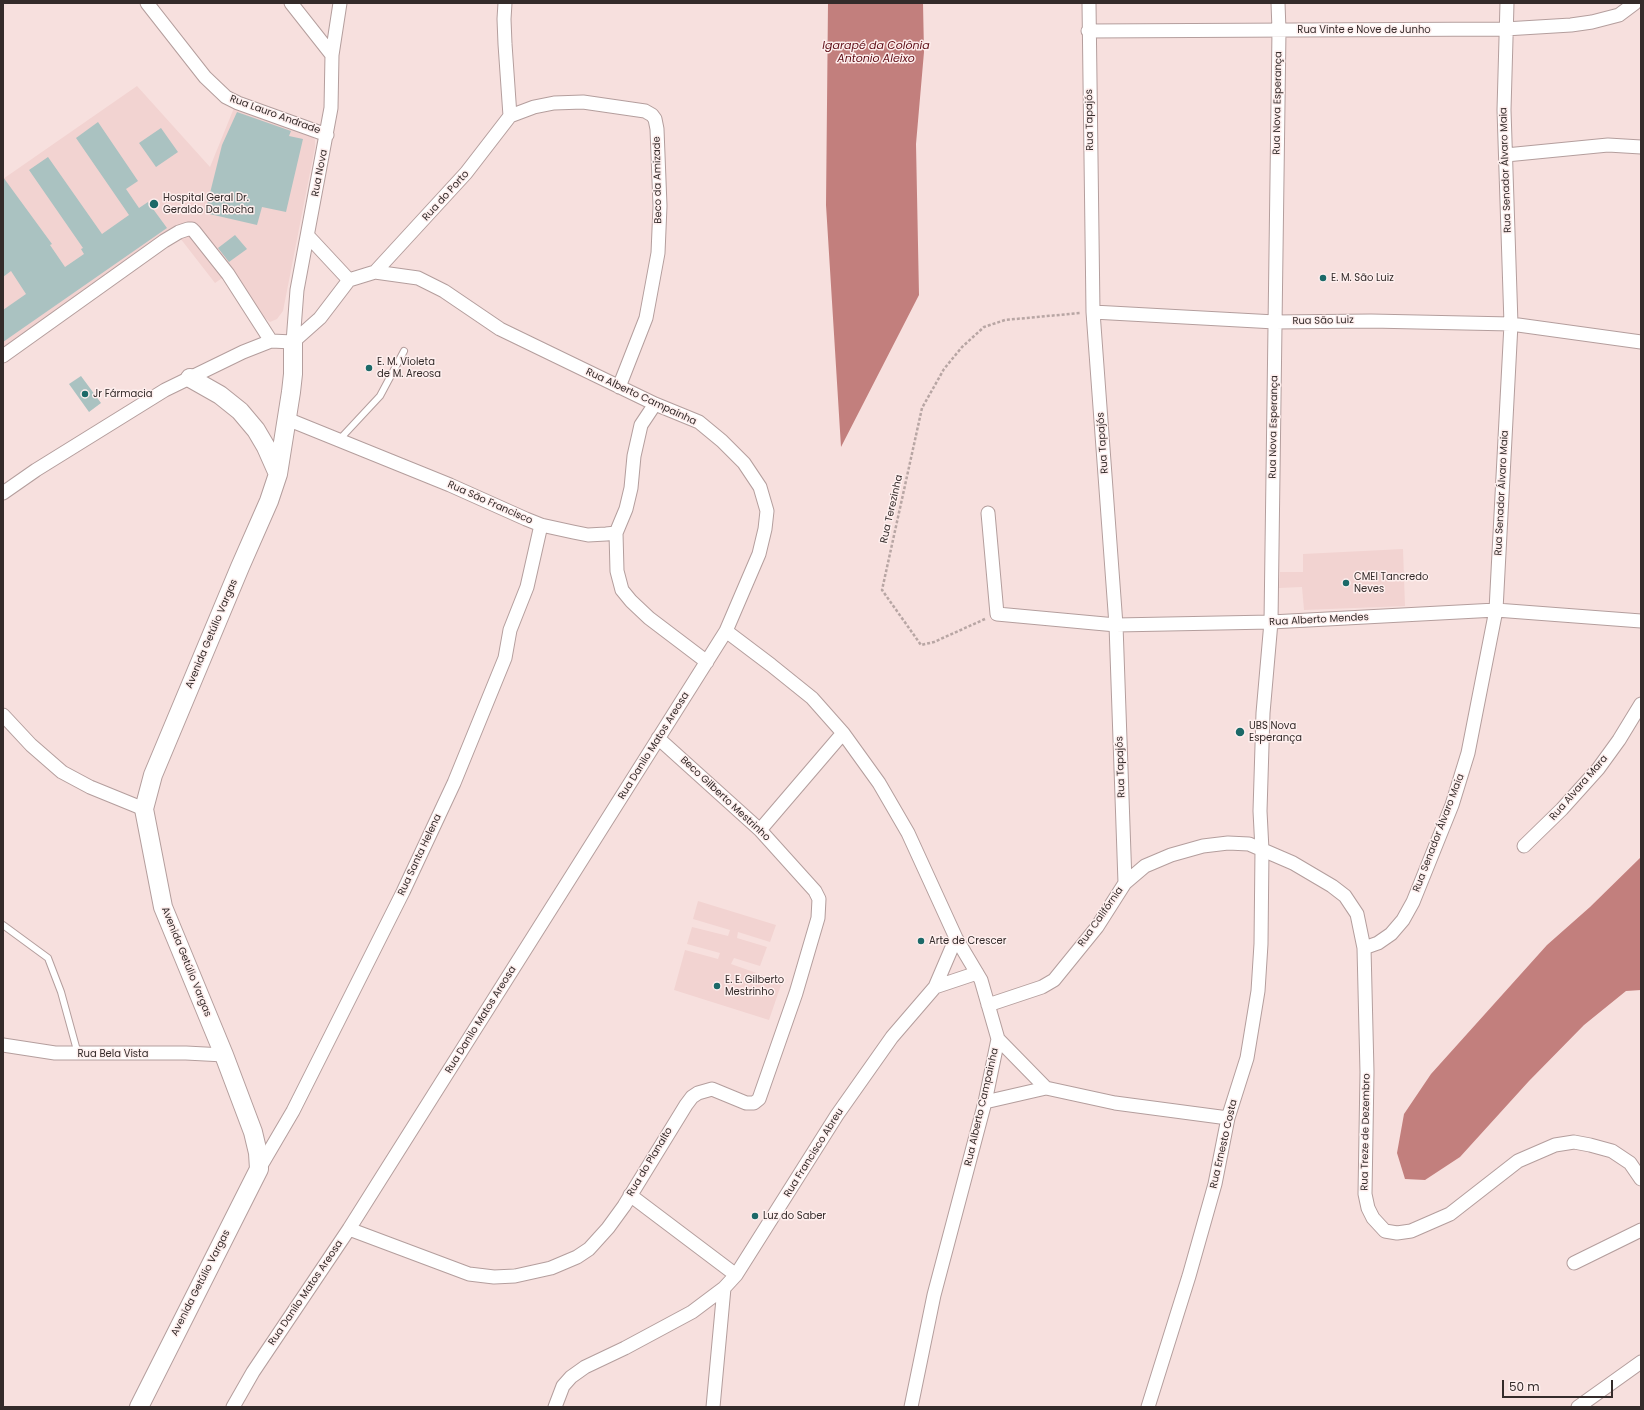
<!DOCTYPE html>
<meta charset="utf-8">
<style>
body{margin:0}
#map{position:relative;width:1644px;height:1410px;overflow:hidden;background:#f7e0de;font-family:Poppins,sans-serif}
canvas{display:block}
.frame{position:absolute;inset:0;border:4px solid #342b2a;pointer-events:none}
.scale{position:absolute;left:1502px;top:1380px;width:111px;height:18px;box-sizing:border-box;border:2px solid #342b2a;border-top:0;padding-left:5px;font-size:12px;line-height:14px;white-space:nowrap;color:#342b2a;-webkit-text-stroke:3px #feefee;paint-order:stroke}
</style>
<div id="map">
<canvas width="1644" height="1410"></canvas>
<div class="frame"></div>
<div class="scale">50 m</div>
</div>
<script>
const c = document.querySelector('canvas').getContext('2d');
c.lineJoin = 'round';
function fill(path, color) { c.fillStyle = color; c.fill(path, 'evenodd'); }
const poly = rows => new Path2D(rows.map(r => 'M' + r).join(''));
function strokePath(path, color, width, dash) { c.strokeStyle = color; c.lineWidth = width; c.lineCap = dash ? 'butt' : 'round'; c.setLineDash(dash || []); c.stroke(path); }
function write(font, color, halo, rows, align = 'center') {
  c.font = font + ' Poppins,sans-serif'; c.lineWidth = 3; c.setLineDash([]); c.textBaseline = 'middle'; c.strokeStyle = halo; c.fillStyle = color; for (const [text, x, y, turn = 0] of rows) {
    c.save(); c.translate(x, y); c.rotate((+turn || 0) * Math.PI / 180); c.textAlign = isNaN(turn) ? turn : align; if (halo) c.strokeText(text, 0, 0); c.fillText(text, 0, 0); c.restore();
  }
}
const built = poly([
 [137,86,210,167,234,108,311,135,315,140,315,147,283,311,277,319,270,322,260,314,231,272,215,283,173,229,3,348,3,179],
 [1403,549,1405,606,1304,610,1302,587,1279,588,1280,572,1303,572,1303,554],
 [698,901,776,925,770,942,738,932,737,938,767,947,760,966,734,958,731,964,782,982,769,1020,674,990,685,950,718,959,720,953,687,944,692,927,728,936,730,930,693,919]
]);
const water = poly([
 [828,3,923,3,924,52,916,144,919,295,841,447,826,205],
 [1641,857,1641,990,1626,991,1584,1025,1529,1081,1460,1157,1425,1180,1405,1179,1397,1153,1404,1114,1431,1074,1547,945,1590,907]
]);
const building = poly([
 [237,112,291,131,289,136,303,139,286,212,262,207,257,225,205,213,222,145],
 [98,122,138,181,126,189,139,208,148,202,167,228,3,342,3,310,26,294,11,271,3,277,3,177,52,244,50,245,65,267,84,254,81,249,83,248,29,170,48,157,102,234,129,215,76,138],
 [161,128,178,152,156,167,139,143],
 [235,235,247,249,229,262,218,248],
 [81,376,101,403,89,412,69,384]
]);
const path = poly([
 [985,619,934,642,921,645,882,590,922,408,944,369,962,347,984,327,1005,320,1080,313]
]);
const lane = poly([
 [339,440,380,396,404,351],
 [3,925,48,958,61,992,78,1054]
]);
const street = poly([
 [147,3,205,77,226,97,238,103,327,135],
 [291,3,332,55],
 [1089,3,1093,312,1116,625,1125,883],
 [1088,31,1505,29,1571,25,1592,22,1619,15,1635,3],
 [510,116,534,107,554,103,583,102,645,111,652,115,655,119,657,129,660,206,658,253,646,318,619,387],
 [1506,155,1608,145,1641,147],
 [308,236,349,280],
 [375,272,418,278,444,291,500,329,655,404,699,422,722,441,744,463,760,487,767,511,765,529,759,554,726,631,771,665,812,698,843,733,879,783,908,833,956,938,981,980,998,1039,985,1102,934,1295,911,1407],
 [1093,312,1275,322,1371,321,1511,324,1641,342],
 [293,342,320,318,349,280,375,272,466,173,510,116,505,44,504,19,505,3],
 [293,342,297,290,331,108,332,55,340,3],
 [3,356,164,241,179,232,188,229,192,229,194,231,228,274,271,341],
 [287,419,450,485,526,519,541,525,573,532,588,535,606,534,616,533,626,509,631,488,634,456,641,425,655,404],
 [3,493,36,470,165,390,243,352,271,341,293,342],
 [988,513,997,614,1116,625,1271,622,1496,610,1641,621],
 [616,533,617,571,622,590,631,601,649,618,707,662],
 [3,715,31,745,62,772,90,787,144,809],
 [760,830,843,733],
 [1524,846,1562,809,1598,769,1619,740,1641,704],
 [1364,948,1378,943,1391,934,1403,920,1413,902,1452,805,1468,753,1496,610,1511,324,1504,110,1507,3],
 [935,987,977,973],
 [988,1005,1042,987,1054,980,1097,927,1125,883,1145,866,1171,855,1203,846,1228,843,1249,844,1293,863,1332,886,1345,896,1357,914,1364,948,1367,1072,1365,1194,1368,1208,1373,1218,1385,1231,1397,1233,1411,1231,1450,1214,1518,1161,1555,1145,1574,1142,1590,1145,1612,1151,1630,1163,1641,1179],
 [998,1039,1046,1088],
 [3,1045,55,1053,186,1053,224,1055],
 [985,1102,1046,1088,1115,1103,1228,1118],
 [259,1169,293,1111,403,892,454,783,505,658,510,630,527,587,541,525],
 [630,1195,736,1275],
 [349,1229,469,1274,494,1277,515,1276,551,1268,577,1257,589,1249,608,1228,624,1206,686,1105,692,1097,698,1093,712,1089,746,1103,754,1103,759,1099,796,993,818,918,819,899,815,891,760,830,658,738],
 [1574,1263,1641,1230],
 [233,1407,253,1372,349,1229,726,631],
 [555,1407,563,1386,571,1377,585,1367,625,1348,692,1312,724,1288,736,1275,837,1115,892,1037,935,987,956,938],
 [713,1407,724,1288],
 [1148,1407,1189,1276,1215,1184,1228,1118,1247,1058,1258,991,1261,944,1262,850,1260,811,1263,713,1271,622,1279,30,1278,3],
 [1578,1407,1641,1362]
]);
const secondary = poly([
 [190,378,220,395,240,411,256,430,266,447,278,474],
 [139,1407,259,1169,258,1153,253,1132,224,1055,163,907,144,809,153,775,240,567,269,501,278,474,291,392,293,374,293,342]
]);
const markers = [
 [154,204,5,"#1c6968"],
 [1323,278,4,"#1c6968"],
 [369,368,4,"#1c6968"],
 [85,394,4,"#1c6968"],
 [1346,583,4,"#1c6968"],
 [1240,732,5,"#1c6968"],
 [921,941,4,"#1c6968"],
 [717,986,4,"#1c6968"],
 [755,1216,4,"#1c6968"]
];
const streetNames = [
 ["Rua Vinte e Nove de Junho",1364,30],
 ["Rua Nova Esperança",1278,103,-89],
 ["Rua Lauro Andrade",275,115,20],
 ["Rua Tapajós",1090,120,-91],
 ["Rua Senador Álvaro Maia",1506,170,-92],
 ["Rua Nova",320,173,-79],
 ["Beco da Amizade",658,180,-91],
 ["Rua do Porto",446,196,-48],
 ["Rua São Luiz",1323,321,-1],
 ["Rua Alberto Campainha",641,397,25],
 ["Rua Nova Esperança",1274,427,-89],
 ["Rua Tapajós",1103,443,-94],
 ["Rua Senador Álvaro Maia",1502,493,-87],
 ["Rua São Francisco",490,503,24],
 ["Rua Terezinha",892,509,-77],
 ["Rua Alberto Mendes",1319,620,-3],
 ["Avenida Getúlio Vargas",212,634,-67],
 ["Rua Danilo Matos Areosa",654,746,-58],
 ["Rua Tapajós",1121,767,-92],
 ["Rua Alvara Mara",1579,788,-49],
 ["Beco Gilberto Mestrinho",725,799,43],
 ["Rua Senador Álvaro Maia",1439,833,-69],
 ["Rua Santa Helena",420,855,-65],
 ["Rua Califórnia",1101,917,-55],
 ["Avenida Getúlio Vargas",186,962,68],
 ["Rua Danilo Matos Areosa",481,1020,-58],
 ["Rua Bela Vista",113,1054],
 ["Rua Alberto Campainha",982,1107,-77],
 ["Rua Treze de Dezembro",1366,1132,-89],
 ["Rua Ernesto Costa",1224,1144,-77],
 ["Rua Francisco Abreu",814,1153,-58],
 ["Rua do Planalto",650,1162,-59],
 ["Avenida Getúlio Vargas",201,1283,-63],
 ["Rua Danilo Matos Areosa",306,1293,-56]
];
const poiNames = [
 ["Hospital Geral Dr.",163,198],
 ["Geraldo Da Rocha",163,210],
 ["E. M. São Luiz",1331,278],
 ["E. M. Violeta",377,362],
 ["de M. Areosa",377,374],
 ["Jr Fármacia",93,394],
 ["CMEI Tancredo",1354,577],
 ["Neves",1354,589],
 ["UBS Nova",1249,726],
 ["Esperança",1249,738],
 ["Arte de Crescer",929,941],
 ["E. E. Gilberto",725,980],
 ["Mestrinho",725,992],
 ["Luz do Saber",763,1216]
];
const waterNames = [
 ["Igarapé da Colônia",876,46],
 ["Antonio Aleixo",876,59]
];
fill(built, '#f2d3d1');
fill(water, '#c27f7d');
fill(building, '#aac2c1');
strokePath(lane, '#b49e9d', 8);
strokePath(street, '#b49e9d', 15);
strokePath(secondary, '#b49e9d', 20);
strokePath(path, '#b8a6a4', 2.5, [3, 2]);
strokePath(lane, '#fff', 6);
strokePath(street, '#fff', 13);
strokePath(secondary, '#fff', 18);
for (const [x, y, r, color] of markers) { const dot = new Path2D(); dot.arc(x, y, r, 0, 2 * Math.PI); c.fillStyle = color; c.fill(dot); strokePath(dot, '#feefee', 1.5); }
write('10px', '#342b2a', '#feefee', streetNames);
write('10px', '#342b2a', '#feefee', poiNames, 'left');
write('italic 11px', '#5e0c15', '#feefee', waterNames);
</script>
